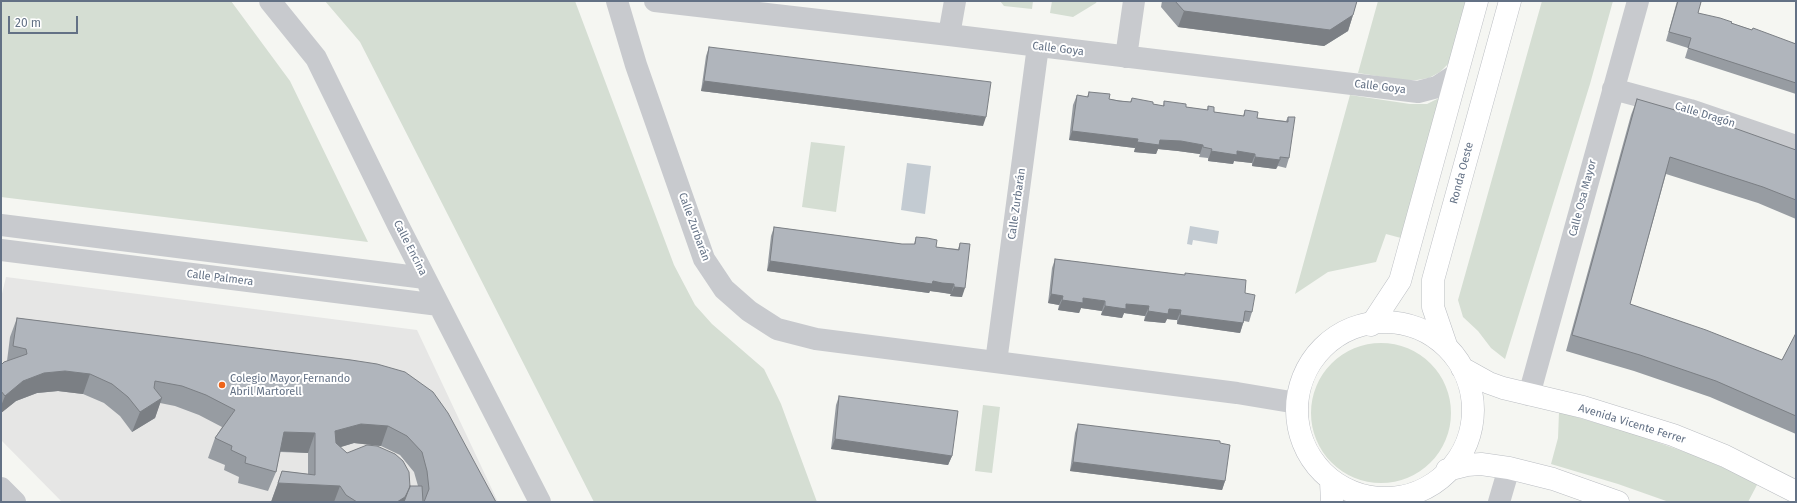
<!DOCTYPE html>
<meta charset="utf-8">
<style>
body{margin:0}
#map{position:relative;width:1797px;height:503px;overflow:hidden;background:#f5f6f2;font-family:"Fira Sans",sans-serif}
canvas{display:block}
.frame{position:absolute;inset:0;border:2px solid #637185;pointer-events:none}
.scale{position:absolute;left:8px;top:16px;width:70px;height:18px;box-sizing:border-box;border:2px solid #637185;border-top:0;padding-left:5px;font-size:12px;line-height:14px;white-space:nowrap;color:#637185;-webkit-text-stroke:3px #fff;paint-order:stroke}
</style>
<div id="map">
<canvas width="1797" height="503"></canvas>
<div class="frame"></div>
<div class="scale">20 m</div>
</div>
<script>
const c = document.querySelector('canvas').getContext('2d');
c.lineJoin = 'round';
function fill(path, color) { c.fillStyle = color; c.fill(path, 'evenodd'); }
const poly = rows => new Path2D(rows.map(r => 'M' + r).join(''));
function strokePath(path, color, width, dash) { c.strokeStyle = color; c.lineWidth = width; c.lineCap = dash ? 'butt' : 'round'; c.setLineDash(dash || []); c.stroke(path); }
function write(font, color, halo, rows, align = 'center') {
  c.font = font + ' "Fira Sans",sans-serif'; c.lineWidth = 4; c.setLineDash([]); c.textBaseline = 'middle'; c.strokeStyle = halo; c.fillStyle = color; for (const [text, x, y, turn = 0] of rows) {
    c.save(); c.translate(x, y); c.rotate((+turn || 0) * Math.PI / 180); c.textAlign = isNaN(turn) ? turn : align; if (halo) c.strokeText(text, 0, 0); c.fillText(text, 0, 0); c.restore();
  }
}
const built = poly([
 [6,277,417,330,498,502,62,502,1,440,1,298]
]);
const green = poly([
 [1,1,231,1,290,81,368,242,1,197],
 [325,1,575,1,674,265,695,305,712,324,764,369,781,404,817,502,594,502,360,42],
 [1000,1,1033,1,1032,9,1004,6],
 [1052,1,1097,1,1096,3,1073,17,1050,13],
 [1378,1,1467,1,1449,63,1440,72,1429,78,1417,80,1402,80,1358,73],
 [1542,1,1613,1,1590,84,1505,359,1491,348,1478,331,1463,317,1458,300],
 [1350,95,1410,104,1427,104,1439,98,1401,238,1386,234,1376,262,1328,272,1295,294],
 [811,142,845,146,836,212,802,207],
 '1311 413a70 70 0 1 1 140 0a70 70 0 1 1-140 0Z',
 [983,405,1000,407,992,473,975,471],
 [1559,412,1634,434,1699,457,1758,483,1748,502,1669,502,1618,484,1551,464,1558,438]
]);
const water = poly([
 [907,163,931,166,925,214,901,210],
 [1190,226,1219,231,1217,244,1193,240,1192,245,1187,244]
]);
const street = poly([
 [270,1,316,58,398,225,540,502],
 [617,1,636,65,704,259,724,289,749,311,777,329,816,339,1237,393,1297,403],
 [655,1,949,35,1418,92,1437,87,1457,74],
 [949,35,955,1],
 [1126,57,1134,1],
 [1613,89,1690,110,1796,146],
 [1,225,425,278],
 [1,250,439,305],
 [996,362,1038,46],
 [1529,395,1638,1],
 [1,488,15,502],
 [1499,502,1509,468]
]);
const secondary = poly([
 '1297 410a88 88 0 1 1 176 0a88 88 0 1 1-176 0Z',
 [1371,325,1400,281,1477,1],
 [1446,345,1433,307,1433,280,1510,1],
 [1462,368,1489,383,1503,388,1583,407,1673,435,1725,456,1796,492],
 [1447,470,1467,465,1481,464,1509,468,1553,479,1618,502],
 [1331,482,1332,502]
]);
const wall = poly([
 [1162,1,1357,1,1353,15,1348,31,1324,46,1178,27,1161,7],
 [1677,1,1699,1,1698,13,1731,23,1796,44,1796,43,1796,94,1685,58,1688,48,1666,41],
 [709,47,983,126,701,91,706,56],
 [1089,92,1109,99,1130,102,1132,98,1153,104,1163,106,1164,101,1186,107,1207,110,1208,106,1214,112,1243,116,1245,110,1257,118,1286,121,1288,117,1289,158,1286,168,1278,166,1276,169,1252,166,1252,163,1234,161,1233,164,1208,161,1208,158,1199,157,1200,154,1178,151,1158,149,1156,154,1134,152,1135,148,1069,140,1073,105,1077,95,1087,97],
 [1637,99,1796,150,1796,219,1758,203,1666,174,1630,304,1782,360,1796,333,1796,434,1710,397,1634,371,1566,351,1631,115],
 [774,227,902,244,914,244,916,237,936,247,958,249,960,243,962,297,950,296,951,294,939,292,930,291,929,293,767,271,771,236],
 [1055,259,1185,275,1185,273,1245,293,1252,312,1249,322,1244,321,1240,333,1177,324,1177,320,1167,319,1165,323,1144,321,1145,316,1124,313,1122,318,1101,315,1102,311,1081,308,1079,313,1058,310,1059,305,1048,303,1052,268],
 [17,318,351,360,496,502,271,502,282,471,308,474,308,453,280,452,276,472,268,491,238,483,239,477,224,470,225,465,208,458,215,438,222,427,199,415,175,406,160,403,155,418,132,432,120,416,104,403,83,394,58,391,37,393,16,401,1,413,1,365,7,361,10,337],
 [354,443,381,446,400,455,414,472,418,486,410,486,347,453,340,447],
 [839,396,952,456,948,465,831,449,836,405],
 [1078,424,1220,443,1225,481,1222,490,1070,471,1075,433]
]);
const shadedWall = poly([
 [1184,11,1353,15,1348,31,1324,46,1178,27],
 [704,81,986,117,983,126,701,91],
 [1072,131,1138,139,1135,148,1069,140],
 [1160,140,1181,141,1203,145,1200,154,1178,151,1158,149,1156,154,1134,152,1137,142],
 [1211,151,1237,151,1255,154,1252,163,1234,161,1233,164,1208,161],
 [1255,157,1280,160,1276,169,1252,166],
 [770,261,933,281,954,284,951,294,930,291,929,293,767,271],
 [954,287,965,288,962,297,950,296],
 [1051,294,1063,296,1059,305,1048,303],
 [1083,298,1105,301,1102,311,1081,308,1079,313,1058,310,1062,300],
 [1126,304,1149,306,1145,316,1124,313,1122,318,1101,315,1105,306],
 [1169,309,1181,310,1177,320,1167,319,1165,323,1144,321,1148,311],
 [1180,315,1243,323,1240,333,1177,324],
 [65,371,90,374,83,394,58,391,37,393,16,401,1,413,1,406,5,396,23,381,44,373],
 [162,398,155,418,132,432,140,412],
 [361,424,388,426,381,446,354,443,328,451,335,431],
 [284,432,315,433,308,453,277,451],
 [835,439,952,456,948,465,831,449],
 [1073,462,1225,481,1222,490,1070,471],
 [278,483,340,486,334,502,271,502],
 [410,487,404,502,397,502]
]);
const building = poly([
 [1175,1,1357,1,1353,15,1330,30,1184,11,1175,1],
 [1678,1,1699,1,1701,2,1698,13,1720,18,1732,22,1731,23,1752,30,1753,28,1796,44,1796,43,1796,83,1688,48,1691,38,1669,32,1678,1],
 [709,47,991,82,986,117,704,81,709,47],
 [1089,92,1110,94,1109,99,1119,101,1131,102,1132,98,1153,102,1153,104,1164,106,1164,101,1186,104,1186,107,1208,110,1208,106,1214,107,1214,112,1244,116,1245,110,1258,112,1257,118,1288,122,1288,117,1295,117,1289,158,1280,157,1280,160,1255,157,1255,154,1237,151,1237,155,1211,151,1212,149,1203,147,1203,145,1181,141,1160,140,1159,145,1137,142,1138,139,1072,131,1077,95,1088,97,1089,92],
 [1637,99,1723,124,1796,150,1796,200,1763,187,1670,157,1630,304,1706,330,1782,360,1796,333,1796,416,1716,381,1640,355,1572,335,1637,99],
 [774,227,902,244,915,244,916,237,927,238,937,240,936,247,959,250,960,243,970,244,965,288,954,287,954,284,942,283,933,281,932,284,770,261,774,227],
 [1055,259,1185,275,1185,273,1246,280,1245,293,1255,295,1252,312,1245,311,1243,323,1180,315,1181,310,1169,309,1168,314,1148,311,1149,306,1126,304,1126,309,1105,306,1105,301,1083,298,1083,303,1062,300,1063,296,1051,294,1055,259],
 [17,318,351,360,377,364,405,372,433,392,448,413,496,502,424,502,429,489,427,471,422,452,407,436,388,426,361,424,335,431,336,443,347,453,367,445,377,446,395,454,403,461,409,472,410,487,405,497,397,502,357,502,346,495,340,486,278,483,282,471,315,475,315,433,284,432,276,472,245,463,246,457,231,450,232,446,215,438,235,410,206,395,182,386,155,381,154,388,162,398,140,412,128,397,112,384,90,374,65,371,44,373,23,381,5,396,1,391,1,365,4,362,27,354,26,349,13,346,17,318],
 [839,396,958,411,952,456,835,439,839,396],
 [1078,424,1220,441,1220,443,1230,445,1225,481,1073,462,1078,424],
 [410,486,422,486,423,502,404,502,410,486]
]);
const markers = [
 [222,385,4,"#ee651a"]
];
const streetNames = [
 ["Calle Goya",1058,49,7],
 ["Calle Goya",1380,87,7],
 ["Calle Dragón",1705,115,17],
 ["Ronda Oeste",1462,173,-75],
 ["Calle Osa Mayor",1583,198,-75],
 ["Calle Zurbarán",1017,204,-82],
 ["Calle Zurbarán",694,227,70],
 ["Calle Encina",410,248,63],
 ["Calle Palmera",220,278,7],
 ["Avenida Vicente Ferrer",1632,424,17]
];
const poiNames = [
 ["Colegio Mayor Fernando",230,379],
 ["Abril Martorell",230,392]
];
fill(built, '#e6e6e5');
fill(green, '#d5ded3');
fill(water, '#c3cbd2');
strokePath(secondary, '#babdc2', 23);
strokePath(street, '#c8cace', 22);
strokePath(secondary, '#fff', 22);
fill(wall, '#979ca2');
fill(shadedWall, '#7b7f84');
fill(building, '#b0b5bc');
strokePath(building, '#7b7f84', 1);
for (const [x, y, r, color] of markers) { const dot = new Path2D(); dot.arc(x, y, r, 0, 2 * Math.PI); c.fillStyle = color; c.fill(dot); strokePath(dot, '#fff', 1.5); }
write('11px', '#637185', '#fff', streetNames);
write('11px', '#637185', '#fff', poiNames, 'left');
</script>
